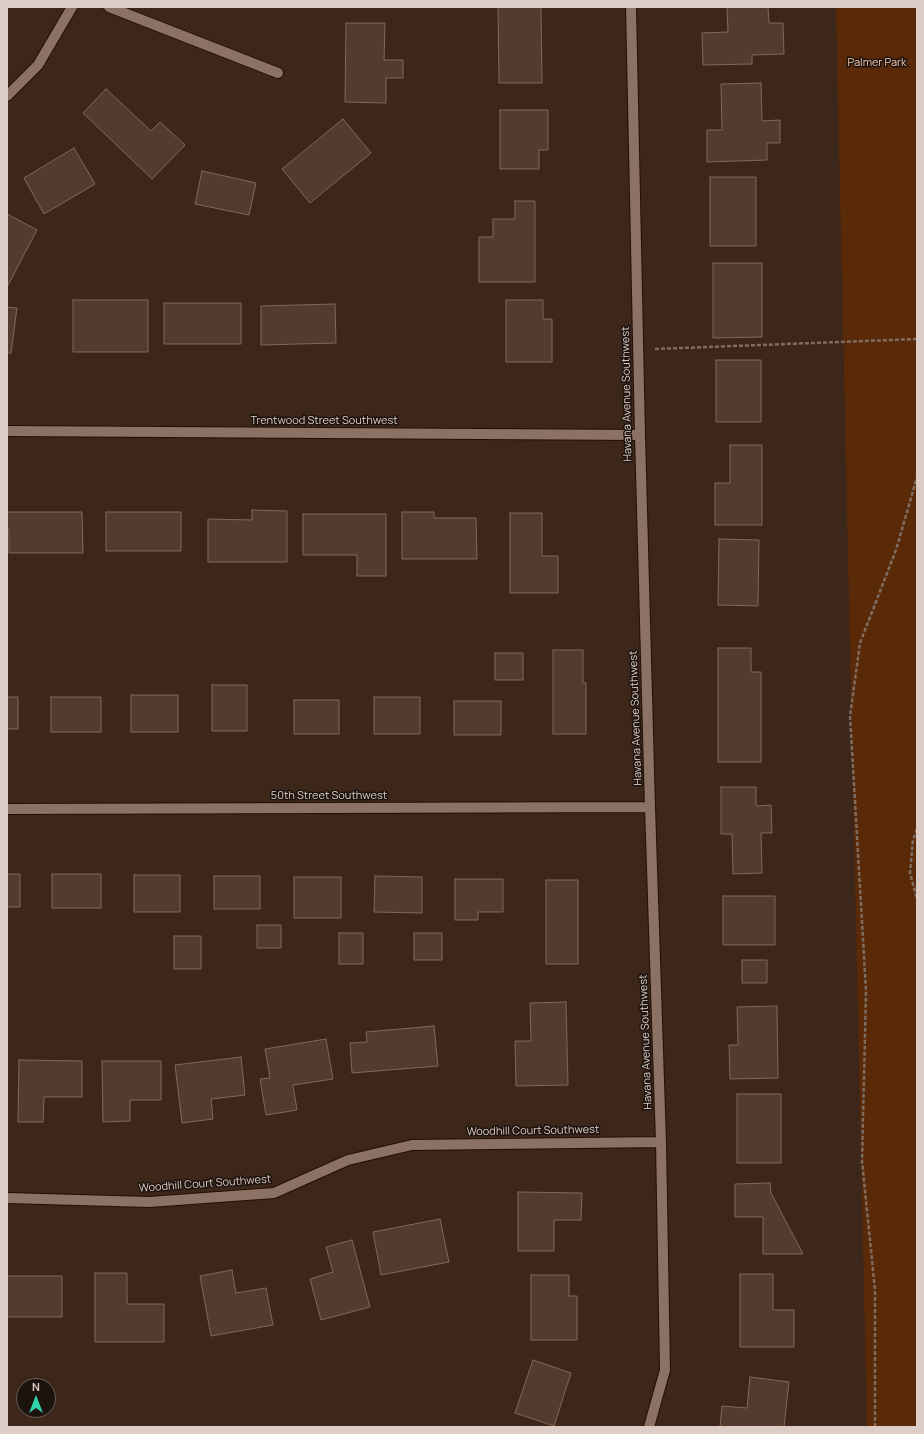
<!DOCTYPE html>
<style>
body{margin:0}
#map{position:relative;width:924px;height:1434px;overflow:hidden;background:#3d271b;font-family:Manrope,sans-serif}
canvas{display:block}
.frame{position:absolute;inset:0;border:8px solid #dccec6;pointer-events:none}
.north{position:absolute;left:16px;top:1378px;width:40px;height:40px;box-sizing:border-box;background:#1d130e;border:1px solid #695e58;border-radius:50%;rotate:0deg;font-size:11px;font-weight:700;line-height:16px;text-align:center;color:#dccec6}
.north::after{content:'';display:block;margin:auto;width:14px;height:18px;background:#2fd4aa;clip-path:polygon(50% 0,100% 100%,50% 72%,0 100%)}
</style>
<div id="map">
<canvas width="924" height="1434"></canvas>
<div class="frame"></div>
<div class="north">N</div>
</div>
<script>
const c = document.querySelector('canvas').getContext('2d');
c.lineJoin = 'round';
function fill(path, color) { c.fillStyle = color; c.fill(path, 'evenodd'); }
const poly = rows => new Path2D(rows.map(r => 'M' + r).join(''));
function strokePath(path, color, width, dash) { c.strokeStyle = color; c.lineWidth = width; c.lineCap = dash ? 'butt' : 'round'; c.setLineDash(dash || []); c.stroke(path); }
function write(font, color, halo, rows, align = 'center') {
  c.font = font + ' Manrope,sans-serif'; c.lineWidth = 3; c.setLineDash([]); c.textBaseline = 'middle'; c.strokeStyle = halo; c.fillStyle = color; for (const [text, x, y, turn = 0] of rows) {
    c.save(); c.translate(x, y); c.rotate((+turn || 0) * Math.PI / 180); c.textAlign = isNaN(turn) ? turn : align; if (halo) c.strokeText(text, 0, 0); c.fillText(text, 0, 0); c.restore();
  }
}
const green = poly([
 [836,7,917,7,917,1427,867,1427]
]);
const building = poly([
 [498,7,541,7,542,83,499,83,498,7],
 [727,7,768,7,769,23,783,23,784,54,752,55,752,64,703,65,702,33,728,32,727,7],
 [346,23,385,23,384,60,403,60,403,78,386,78,386,103,345,102,346,23],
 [761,83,762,121,780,120,780,143,767,143,767,160,707,162,707,130,722,130,721,84,761,83],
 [106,89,151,131,160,122,185,145,152,179,83,113,106,89],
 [500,110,548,110,548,150,539,150,539,169,500,169,500,110],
 [343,119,371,153,310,203,282,169,343,119],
 [74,148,95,184,44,214,24,178,74,148],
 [202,171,256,183,249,215,195,204,202,171],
 [710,177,756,177,756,246,710,246,710,177],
 [515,201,535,201,535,282,479,282,479,237,493,237,493,219,515,219,515,201],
 [7,214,37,230,7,287,7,214],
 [713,263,762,263,762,337,713,338,713,263],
 [73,300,148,300,148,352,73,352,73,300],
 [506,300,543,300,543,319,552,319,552,362,506,362,506,300],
 [164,303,241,303,241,344,164,344,164,303],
 [335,304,336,343,261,345,261,306,335,304],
 [7,307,17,308,11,353,7,353,7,307],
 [716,360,761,360,761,422,716,422,716,360],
 [730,445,762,445,762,525,715,525,715,483,730,483,730,445],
 [252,510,287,511,287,562,208,562,208,519,252,520,252,510],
 [7,512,82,512,83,553,9,553,9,529,7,529,7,512],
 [106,512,181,512,181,551,106,551,106,512],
 [402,512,434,512,434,518,476,518,477,559,402,559,402,512],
 [510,513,542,513,542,556,558,556,558,593,510,593,510,513],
 [303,514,386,514,386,576,357,576,357,555,303,555,303,514],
 [719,539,759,540,758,606,718,605,719,539],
 [718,648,751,648,751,672,761,672,761,762,718,762,718,648],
 [553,650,583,650,583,683,586,683,586,734,553,734,553,650],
 [495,653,523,653,523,680,495,680,495,653],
 [212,685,247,685,247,731,212,731,212,685],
 [131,695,178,695,178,732,131,732,131,695],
 [7,697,18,697,18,729,7,729,7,697],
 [51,697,101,697,101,732,51,732,51,697],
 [374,697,420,697,420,734,374,734,374,697],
 [294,700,339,700,339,734,294,734,294,700],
 [454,701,501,701,501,735,454,735,454,701],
 [721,787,756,787,756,806,771,805,772,833,761,833,762,873,733,874,732,834,721,834,721,787],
 [7,874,20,874,20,907,7,907,7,874],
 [52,874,101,874,101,908,52,908,52,874],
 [134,875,180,875,180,912,134,912,134,875],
 [214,876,260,876,260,909,214,909,214,876],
 [375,876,422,877,422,913,374,912,375,876],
 [294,877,341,877,341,918,294,918,294,877],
 [455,879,503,879,503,912,478,912,478,920,455,920,455,879],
 [546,880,578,880,578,964,546,964,546,880],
 [723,896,775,896,775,945,723,945,723,896],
 [257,925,281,925,281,948,257,948,257,925],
 [339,933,363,933,363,964,339,964,339,933],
 [414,933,442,933,442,960,414,960,414,933],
 [174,936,201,936,201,969,174,969,174,936],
 [742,960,767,960,767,983,742,983,742,960],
 [566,1002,568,1085,516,1086,515,1041,531,1041,530,1003,566,1002],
 [777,1006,778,1078,730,1079,729,1045,738,1045,737,1007,777,1006],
 [434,1026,438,1066,352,1073,350,1043,367,1042,366,1032,434,1026],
 [326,1039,333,1079,293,1085,297,1110,266,1115,260,1079,270,1078,265,1049,326,1039],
 [241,1057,245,1095,211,1099,213,1119,182,1123,175,1065,241,1057],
 [19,1060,82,1061,82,1097,44,1097,43,1122,18,1122,19,1060],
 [102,1061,161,1061,161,1100,130,1100,130,1121,103,1122,102,1061],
 [737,1094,781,1094,781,1163,737,1163,737,1094],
 [770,1183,771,1193,803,1254,763,1254,763,1217,735,1217,735,1184,770,1183],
 [518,1192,582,1193,581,1220,554,1220,554,1251,518,1251,518,1192],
 [440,1219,449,1262,381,1275,373,1232,440,1219],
 [352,1240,370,1307,321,1320,310,1279,333,1272,326,1247,352,1240],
 [232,1270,236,1293,266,1288,273,1325,211,1336,200,1276,232,1270],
 [95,1273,127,1273,127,1304,164,1304,164,1342,95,1342,95,1273],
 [740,1274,773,1274,773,1310,794,1310,794,1347,740,1347,740,1274],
 [531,1275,569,1275,569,1296,577,1296,577,1340,531,1340,531,1275],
 [7,1276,62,1276,62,1317,7,1317,7,1276],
 [533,1360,571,1373,554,1426,515,1413,533,1360],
 [750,1377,789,1382,784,1427,720,1427,722,1406,747,1408,750,1377]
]);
const path = poly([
 [655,349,917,339],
 [917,829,913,840,910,873,917,899],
 [875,1427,875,1290,862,1161,866,991,850,716,860,643,896,550,917,477]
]);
const street = poly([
 [109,7,278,73],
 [631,7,640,435,650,807,661,1142,665,1370,649,1427],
 [7,96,38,65,72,7],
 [7,431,640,435],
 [7,809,650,807],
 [7,1198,149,1202,274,1193,348,1160,412,1145,661,1142]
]);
const parkNames = [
 ["Palmer Park",877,63]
];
const streetNames = [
 ["Havana Avenue Southwest",627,394,-91],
 ["Trentwood Street Southwest",324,421],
 ["Havana Avenue Southwest",636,718,-92],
 ["50th Street Southwest",329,796],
 ["Havana Avenue Southwest",646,1042,-92],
 ["Woodhill Court Southwest",533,1131,-1],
 ["Woodhill Court Southwest",205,1184,-4]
];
fill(green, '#5a2908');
fill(building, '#533c2f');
strokePath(building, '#82685b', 1);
strokePath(street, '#231005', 12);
strokePath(path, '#7f6d62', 2.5, [4, 2]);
strokePath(street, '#8c7264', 10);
write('11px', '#f7cab1', '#1d130e', parkNames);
write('11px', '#dccec6', '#1d130e', streetNames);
</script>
